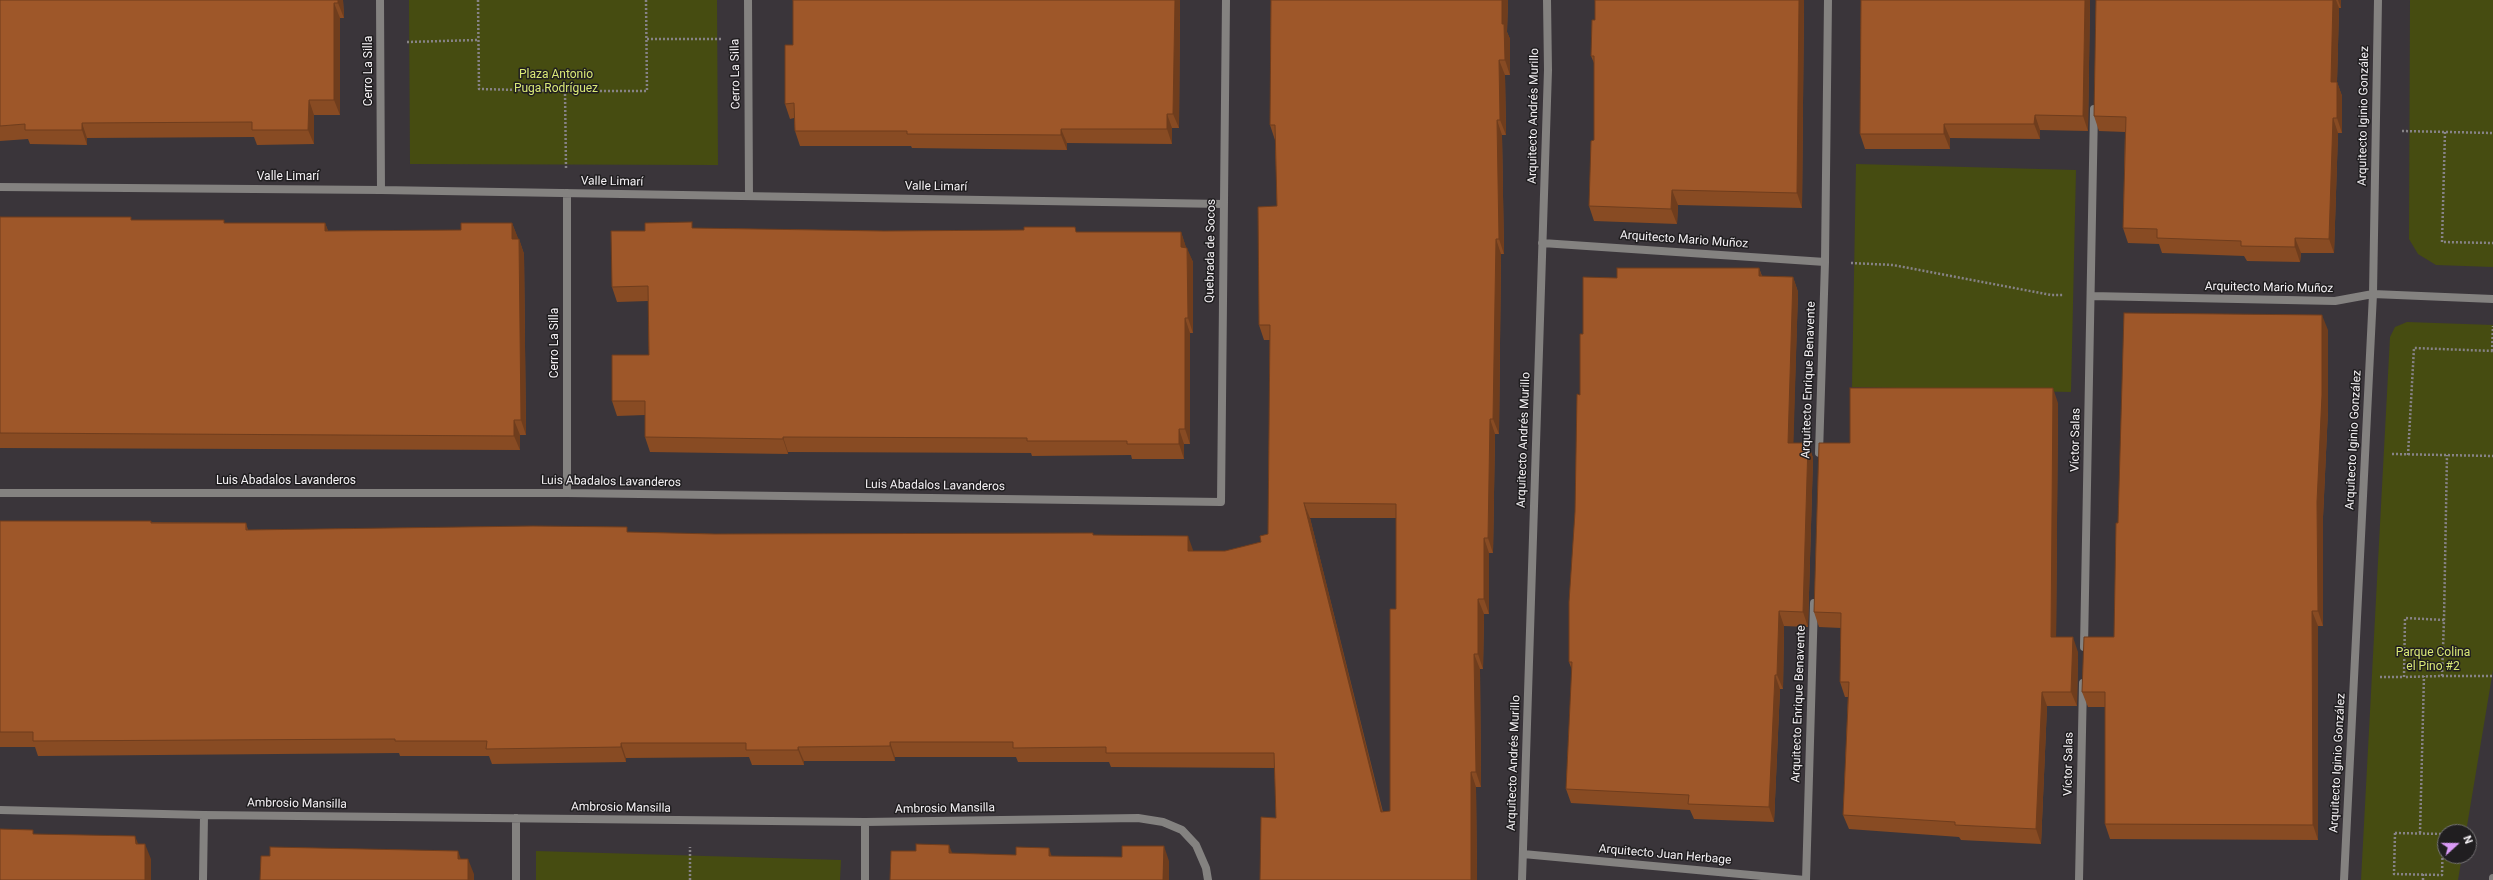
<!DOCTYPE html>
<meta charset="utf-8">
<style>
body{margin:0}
#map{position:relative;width:2493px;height:880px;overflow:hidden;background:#3a353a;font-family:Roboto,sans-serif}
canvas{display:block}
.north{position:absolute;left:2437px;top:824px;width:40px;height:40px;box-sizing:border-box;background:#201e20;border:1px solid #757375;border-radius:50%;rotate:69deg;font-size:11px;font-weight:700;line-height:16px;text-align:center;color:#f5f2f5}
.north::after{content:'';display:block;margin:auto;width:14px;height:18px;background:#da9af6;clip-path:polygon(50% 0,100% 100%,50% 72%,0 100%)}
</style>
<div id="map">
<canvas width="2493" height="880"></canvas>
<div class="north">N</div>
</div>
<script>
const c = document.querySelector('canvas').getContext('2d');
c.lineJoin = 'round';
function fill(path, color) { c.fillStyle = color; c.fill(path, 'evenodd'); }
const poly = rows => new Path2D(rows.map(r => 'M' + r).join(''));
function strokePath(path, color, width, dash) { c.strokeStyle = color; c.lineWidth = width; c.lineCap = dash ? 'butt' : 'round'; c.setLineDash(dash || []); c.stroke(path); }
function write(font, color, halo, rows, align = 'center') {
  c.font = font + ' Roboto,sans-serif'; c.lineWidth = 3; c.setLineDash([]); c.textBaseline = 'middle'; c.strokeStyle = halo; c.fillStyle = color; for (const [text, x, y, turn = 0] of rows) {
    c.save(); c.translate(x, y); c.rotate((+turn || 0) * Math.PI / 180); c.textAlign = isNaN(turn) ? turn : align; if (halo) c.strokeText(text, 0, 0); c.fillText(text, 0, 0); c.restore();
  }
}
const green = poly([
 [409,0,717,0,718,165,410,164],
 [2410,0,2493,0,2493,267,2436,265,2418,254,2409,239],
 [1856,164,2076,170,2071,392,1852,387],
 [2407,322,2493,325,2493,670,2466,832,2445,832,2445,856,2462,856,2458,880,2361,880,2390,337,2395,327],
 [536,851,841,860,840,880,536,880]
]);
const path = poly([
 [478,0,479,89,565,91],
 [647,39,722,39],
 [407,42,478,40],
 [2402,131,2493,133],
 [2445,132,2442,242,2493,243],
 [566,168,565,91,647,91,646,0],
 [1851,263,1893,265,2051,295,2064,295],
 [2492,351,2493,326],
 [2392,454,2493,456],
 [2408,455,2414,348,2493,351],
 [2444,620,2405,618,2404,677,2442,676,2444,620,2447,455],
 [2442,676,2493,676],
 [2380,677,2404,677],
 [2395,833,2443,834,2442,875,2394,874,2395,833],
 [2420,833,2424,676],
 [690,880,690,847],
 [2423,880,2423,874]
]);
const minor = poly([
 [380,0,381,190],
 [748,0,749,196],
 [0,187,381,190,1223,204],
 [567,193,567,493],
 [1542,243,1825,262],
 [2091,296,2335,301,2373,294,2493,299],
 [1819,453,1825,262,1828,0],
 [0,493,567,493,1221,502,1226,0],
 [2084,647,2094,109],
 [0,810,204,815,865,822,1138,818,1163,822,1182,830,1196,845,1206,868,1208,880],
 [1523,854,1805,880],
 [203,880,204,815],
 [516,880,516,818],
 [865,880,865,822],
 [1522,880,1548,70,1547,0],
 [1806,880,1814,603],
 [2079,880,2083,683],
 [2344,880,2373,294,2378,0],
 [2493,880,2493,878]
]);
const wall = poly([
 [0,0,343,0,344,18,340,18,340,115,314,115,314,144,257,145,254,137,87,138,87,145,30,144,28,139,0,141],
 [793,0,1180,0,1179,128,1172,128,1172,144,1067,143,1067,150,912,148,911,146,800,146,795,131,794,118,790,119,785,104,793,45],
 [1271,0,1508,0,1507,32,1510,39,1510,75,1505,75,1506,135,1502,135,1504,254,1501,254,1499,434,1495,434,1493,553,1489,553,1489,614,1484,614,1483,669,1480,669,1481,787,1476,787,1477,880,1260,880,1276,818,1275,768,1111,767,1109,762,1018,762,1016,757,895,757,895,761,804,761,804,765,752,765,749,757,626,758,626,762,492,764,489,756,400,756,399,753,38,756,35,747,0,747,0,521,246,523,248,530,628,532,715,534,1093,535,1193,551,1225,551,1261,542,1268,534,1270,340,1264,340,1259,325,1277,206,1275,140,1270,125],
 [1310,518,1396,518,1396,609,1390,811,1383,812],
 [1595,0,1804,0,1802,208,1678,205,1677,224,1594,221,1589,206,1594,140,1594,63,1591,56,1595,20],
 [1861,0,2090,0,2088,131,2040,130,2040,139,1950,138,1950,149,1865,149,1860,134],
 [2096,0,2341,0,2341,8,2339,8,2337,82,2342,96,2342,133,2338,133,2334,253,2301,253,2300,262,2247,261,2244,256,2162,253,2159,244,2128,243,2123,228,2125,132,2099,131,2094,116],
 [0,217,132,220,225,223,325,223,328,231,461,230,512,223,518,239,519,239,524,254,526,435,520,435,520,450,0,448],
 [694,228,884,231,1077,232,1181,232,1186,248,1193,262,1193,333,1190,333,1190,444,1184,444,1184,459,1132,459,1131,455,1032,456,1031,453,788,452,788,454,650,452,645,437,645,415,617,416,612,401,649,355,648,301,617,302,612,287,645,231],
 [1759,268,1762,276,1793,277,1798,292,1793,443,1808,443,1813,458,1808,627,1784,626,1783,689,1780,689,1774,822,1694,819,1690,810,1571,803,1566,789,1572,670,1569,662,1583,334,1617,278],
 [2328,330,2328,410,2323,517,2323,626,2318,626,2318,840,2110,839,2105,824,2105,707,2088,707,2082,692,2114,637,2118,523],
 [2058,403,2056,637,2078,652,2077,706,2047,706,2041,844,1961,840,1959,837,1849,829,1843,815,1848,697,1845,697,1840,682,1841,628,1819,627,1814,612,1850,443]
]);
const shadedWall = poly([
 [338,0,343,0,344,18,338,3],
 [1175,0,1180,0,1179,128,1173,114],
 [1502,0,1508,0,1507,32,1510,39,1510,75,1505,60,1502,24],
 [1799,0,1804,0,1802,208,1797,193],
 [2085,0,2090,0,2088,131,2083,116],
 [2333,0,2336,0,2339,8,2337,82,2342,96,2342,133,2337,118,2331,82],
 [2338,0,2341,0,2341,8],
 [334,3,340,18,340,115,334,100],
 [1499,60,1505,75,1506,135,1500,120],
 [309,100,314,115,314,144,308,130],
 [1167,114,1172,128,1172,144,1167,129],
 [2035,115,2040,130,2040,139,2034,124],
 [2333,118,2338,133,2334,253,2329,239],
 [1497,120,1502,135,1504,254,1499,239],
 [82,123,87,138,87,145,82,130],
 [1944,124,1950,138,1950,149,1944,134],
 [1061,129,1067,143,1067,150,1061,135],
 [1672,190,1678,205,1677,224,1671,209],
 [325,223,331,238,325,231],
 [512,223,518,238,518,254,512,239],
 [1181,232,1186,247,1186,262,1181,247],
 [2295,238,2301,253,2300,262,2295,247],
 [519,239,524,254,526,435,521,420],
 [1496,239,1501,254,1499,434,1493,419],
 [1187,248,1193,262,1193,333,1188,318],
 [1759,268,1764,283,1759,276],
 [1793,277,1798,292,1793,458,1788,443],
 [2322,315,2328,330,2328,410,2323,517,2323,626,2318,611,2317,502],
 [1185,318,1190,333,1190,444,1185,429],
 [2053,388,2058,403,2056,652,2051,637],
 [1490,419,1495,434,1493,553,1488,538],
 [514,420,520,435,520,450,514,436],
 [1179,429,1184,444,1184,459,1179,444],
 [783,437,788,452,788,454,783,439],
 [1808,443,1813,458,1808,627,1803,612],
 [1304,503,1310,518,1386,827,1381,812],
 [1188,536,1193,550,1193,566,1188,551],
 [1484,538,1489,553,1489,614,1484,599],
 [1478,599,1484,614,1483,669,1478,654],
 [1779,611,1784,626,1783,689,1777,675],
 [2312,611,2318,626,2318,840,2313,825],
 [2073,637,2078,652,2077,706,2071,692],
 [1474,654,1480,669,1481,787,1476,772],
 [1775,675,1780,689,1774,822,1769,807],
 [2042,692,2047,706,2041,844,2036,829],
 [890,742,895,757,895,761,890,746],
 [621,743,626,758,626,762,621,747],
 [798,747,804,761,804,765,798,750],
 [1471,772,1476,787,1477,880,1471,880],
 [135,836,141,851,136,844],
 [145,844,151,859,151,880,145,880],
 [949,845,955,860,949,853],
 [1164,846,1169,861,1169,880,1163,880],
 [1049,848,1054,863,1049,856],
 [458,851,463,865,458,859],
 [468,859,474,874,474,880,468,880]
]);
const building = poly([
 [0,0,338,0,338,3,334,3,334,100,309,100,308,130,252,130,252,122,82,123,82,130,25,130,25,124,0,126,0,0],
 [793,0,1175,0,1173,114,1167,114,1167,129,1061,129,1061,135,907,134,907,131,795,131,794,103,785,104,785,45,793,45,793,0],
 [1271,0,1502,0,1502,24,1504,24,1505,60,1499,60,1500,120,1497,120,1499,239,1496,239,1493,419,1490,419,1488,538,1484,538,1484,599,1478,599,1478,654,1474,654,1476,772,1471,772,1471,880,1260,880,1261,817,1276,818,1274,753,1106,753,1106,747,1013,748,1013,742,890,742,890,746,798,747,798,750,746,750,746,743,621,743,621,747,486,749,487,741,395,741,395,739,33,741,33,732,0,732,0,521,151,521,151,523,246,523,246,530,533,526,627,527,627,532,715,534,1093,533,1093,535,1188,536,1188,551,1225,551,1261,542,1260,536,1268,534,1270,325,1259,325,1258,207,1277,206,1275,125,1270,125,1271,0],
 [1304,503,1396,504,1396,609,1390,609,1390,811,1381,812,1304,503],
 [1595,0,1799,0,1797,193,1672,190,1671,209,1589,206,1591,141,1594,140,1594,56,1591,56,1592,20,1595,20,1595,0],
 [1861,0,2085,0,2083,116,2035,115,2034,124,1944,124,1944,134,1860,134,1861,0],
 [2096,0,2333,0,2331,82,2337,82,2337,118,2333,118,2329,239,2295,238,2295,247,2241,246,2241,241,2157,238,2157,229,2123,228,2126,117,2094,116,2096,0],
 [0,217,131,217,131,220,224,220,224,223,325,223,325,231,461,230,461,223,512,223,512,239,519,239,521,420,514,420,514,436,0,433,0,217],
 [692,222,692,228,884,231,1024,230,1024,227,1075,227,1076,232,1181,232,1181,247,1187,248,1188,318,1185,318,1185,429,1179,429,1179,444,1127,444,1127,441,1027,441,1027,438,783,437,783,439,645,437,645,401,612,401,612,355,649,355,648,286,612,287,611,231,645,231,645,223,692,222],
 [1617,268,1759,268,1759,276,1793,277,1788,443,1808,443,1803,612,1779,611,1777,675,1775,675,1769,807,1688,804,1689,795,1566,789,1572,662,1569,662,1569,602,1575,512,1577,394,1580,395,1580,334,1583,334,1583,277,1617,278,1617,268],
 [2124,313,2322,315,2322,395,2317,502,2318,611,2312,611,2313,825,2105,824,2105,692,2082,692,2084,637,2114,637,2116,523,2118,523,2124,313],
 [1850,388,2053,388,2051,637,2073,637,2071,692,2042,692,2036,829,1955,825,1955,822,1843,815,1849,682,1840,682,1841,613,1814,612,1819,443,1850,443,1850,388],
 [0,829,33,830,33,834,135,836,136,844,145,844,145,880,0,880,0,829],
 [916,844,949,845,949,853,1016,855,1016,847,1049,848,1049,856,1122,857,1122,846,1164,846,1163,880,890,880,891,851,916,851,916,844],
 [270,847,458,851,458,859,468,859,468,880,260,880,261,856,270,856,270,847]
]);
const streetNames = [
 ["Cerro La Silla",369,71,-90],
 ["Cerro La Silla",736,74,-91],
 ["Arquitecto Andrés Murillo",1534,116,-89],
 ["Arquitecto Iginio González",2364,116,-89],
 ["Valle Limarí",288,177],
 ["Valle Limarí",612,182,1],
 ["Valle Limarí",936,187,1],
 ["Arquitecto Mario Muñoz",1684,240,4],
 ["Quebrada de Socos",1211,251,-89],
 ["Arquitecto Mario Muñoz",2269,288,1],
 ["Cerro La Silla",555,343,-90],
 ["Arquitecto Enrique Benavente",1809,380,-88],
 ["Arquitecto Andrés Murillo",1524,440,-88],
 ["Víctor Salas",2076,440,-89],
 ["Arquitecto Iginio González",2354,440,-87],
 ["Luis Abadalos Lavanderos",286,481],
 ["Luis Abadalos Lavanderos",611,482,1],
 ["Luis Abadalos Lavanderos",935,486,1],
 ["Arquitecto Enrique Benavente",1799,704,-88],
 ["Arquitecto Andrés Murillo",1514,763,-88],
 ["Arquitecto Iginio González",2338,763,-87],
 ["Víctor Salas",2069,764,-89],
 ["Ambrosio Mansilla",297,804,1],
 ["Ambrosio Mansilla",621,808,1],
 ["Ambrosio Mansilla",945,809,-1],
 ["Arquitecto Juan Herbage",1665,855,5]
];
const parkNames = [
 ["Plaza Antonio",556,75],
 ["Puga Rodríguez",556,89],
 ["Parque Colina",2433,653],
 ["el Pino #2",2433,667]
];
fill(green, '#464c11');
strokePath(path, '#878387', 2.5, [2, 2]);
strokePath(minor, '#848280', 8);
fill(wall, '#884b23');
fill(shadedWall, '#6f3d1d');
fill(building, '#9e5729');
strokePath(building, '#6f3d1d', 1);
write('12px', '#f5f2f5', '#201e20', streetNames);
write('12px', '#dae976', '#201e20', parkNames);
</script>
